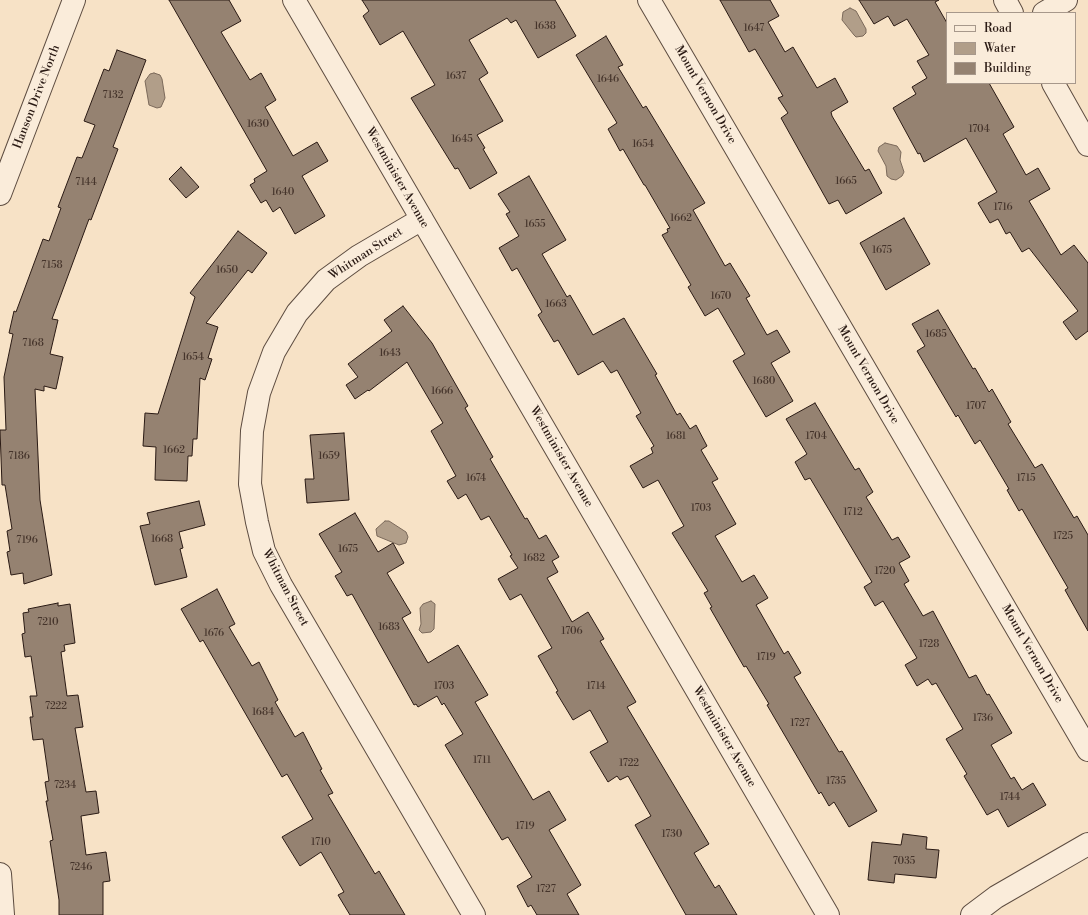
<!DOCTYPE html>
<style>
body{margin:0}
#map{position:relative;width:1088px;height:915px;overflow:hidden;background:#f7e2c6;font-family:"Libre Bodoni",serif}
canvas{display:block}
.legend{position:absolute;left:946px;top:12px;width:130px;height:72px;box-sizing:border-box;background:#faecda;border:1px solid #a7988b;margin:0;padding:5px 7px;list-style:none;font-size:12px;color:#2a1a14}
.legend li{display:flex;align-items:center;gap:8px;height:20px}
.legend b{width:20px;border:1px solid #a7988b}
</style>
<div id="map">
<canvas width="1088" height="915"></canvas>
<ul class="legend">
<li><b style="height:5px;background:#faecda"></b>Road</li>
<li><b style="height:11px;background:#b19e89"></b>Water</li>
<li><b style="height:11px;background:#958271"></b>Building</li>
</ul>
</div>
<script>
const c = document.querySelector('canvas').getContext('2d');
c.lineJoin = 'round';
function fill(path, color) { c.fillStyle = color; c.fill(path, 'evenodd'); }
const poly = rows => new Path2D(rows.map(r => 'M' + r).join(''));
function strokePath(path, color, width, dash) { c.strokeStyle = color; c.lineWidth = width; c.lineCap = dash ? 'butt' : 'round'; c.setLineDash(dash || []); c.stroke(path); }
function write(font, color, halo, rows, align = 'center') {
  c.font = font + ' "Libre Bodoni",serif'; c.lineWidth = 3; c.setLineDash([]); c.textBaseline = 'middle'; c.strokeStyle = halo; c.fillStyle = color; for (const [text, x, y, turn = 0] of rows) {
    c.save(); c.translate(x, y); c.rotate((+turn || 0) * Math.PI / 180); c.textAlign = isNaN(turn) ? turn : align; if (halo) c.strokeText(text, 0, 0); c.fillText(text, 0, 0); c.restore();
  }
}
const water = poly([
 [850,8,856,11,866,29,866,33,863,36,856,37,854,35,842,20,843,12,850,8],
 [154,73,160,75,162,79,165,98,161,107,157,108,149,105,145,81,150,74,154,73],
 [885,143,897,146,901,152,900,160,904,172,902,176,896,180,891,179,887,176,886,166,878,151,879,147,885,143],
 [385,521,389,521,406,532,408,537,406,543,399,545,377,536,376,529,385,521],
 [431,601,435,604,434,629,431,632,422,633,419,630,421,624,420,608,423,604,431,601]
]);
const building = poly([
 [169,0,229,0,241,21,221,32,250,80,261,73,276,100,265,107,293,156,317,142,328,161,302,176,325,216,295,234,280,207,273,212,266,200,261,203,250,185,255,182,254,179,267,171,169,0],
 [362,0,555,0,576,36,538,58,516,20,511,23,507,18,469,40,488,73,479,79,503,121,477,135,485,148,483,149,497,173,470,189,458,168,455,169,411,98,435,85,403,31,380,45,363,16,369,11,362,0],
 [720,0,770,0,779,16,768,22,785,52,793,47,817,88,835,78,848,102,831,112,832,116,865,171,869,169,882,193,846,214,838,200,829,204,781,118,788,113,778,98,783,96,755,49,749,52,720,0],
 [859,0,939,0,935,2,947,23,947,83,989,83,1014,127,1003,134,1026,175,1038,168,1050,189,1029,201,1061,255,1074,245,1088,263,1088,331,1076,340,1063,322,1078,311,1029,248,1022,252,1010,232,1006,234,998,219,990,223,978,203,997,192,966,138,924,162,920,153,918,154,893,108,916,94,912,87,927,78,917,61,929,55,907,19,894,26,888,16,874,24,859,0],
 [606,36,623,65,618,67,643,108,646,106,705,203,693,210,725,266,730,263,750,296,746,298,767,335,777,330,790,352,771,363,793,401,766,417,733,361,745,354,718,308,705,316,688,287,691,285,662,235,668,232,667,229,670,228,645,185,644,185,623,149,620,151,608,129,617,123,576,55,606,36],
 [117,50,146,60,113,147,118,149,91,220,89,219,52,319,58,320,50,354,63,357,56,389,44,386,44,391,35,389,40,500,52,575,24,584,23,573,11,575,7,552,10,551,7,531,12,529,5,485,2,485,0,430,6,430,4,377,13,334,9,333,14,311,16,312,43,239,49,241,61,208,58,207,77,157,82,158,95,125,84,121,104,69,109,71,117,50],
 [181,167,199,187,186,198,169,179,181,167],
 [529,176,566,240,542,254,567,297,570,295,593,335,624,318,657,374,655,375,677,415,680,413,690,429,696,425,707,446,701,450,718,479,712,482,736,524,715,536,742,582,754,575,768,598,756,605,784,654,788,651,801,673,794,677,839,752,842,751,877,811,849,827,834,802,829,806,821,792,819,794,767,705,769,704,746,666,744,667,710,608,712,607,704,593,708,591,672,533,684,526,658,480,643,488,630,466,653,453,651,448,654,446,636,416,641,413,617,370,611,373,603,361,578,375,558,340,554,342,538,315,542,312,517,268,512,271,499,248,519,236,506,214,510,212,498,194,529,176],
 [904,218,930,264,886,290,860,243,904,218],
 [238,231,267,253,252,273,248,270,206,323,218,327,208,358,212,359,205,380,200,378,197,439,193,439,192,456,188,456,187,481,155,480,156,447,143,446,145,413,158,414,195,297,190,293,238,231],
 [403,306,432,343,468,406,465,408,493,457,490,459,525,519,527,518,539,539,546,535,559,557,552,561,558,572,547,578,572,622,588,612,604,639,600,641,636,702,627,707,709,844,694,853,715,888,719,885,737,915,686,915,635,825,651,816,628,776,620,780,617,776,608,782,590,752,608,742,590,710,573,720,556,692,558,691,538,656,552,648,521,594,510,600,498,579,518,568,510,556,512,555,489,516,481,520,466,494,458,499,447,481,456,476,431,431,443,423,407,362,369,391,368,390,355,399,346,385,358,377,348,364,392,331,384,320,403,306],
 [938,310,973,369,975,368,989,392,992,389,1011,422,1008,424,1035,468,1042,464,1074,518,1077,516,1088,535,1088,631,1065,590,1068,588,1022,509,1019,511,1007,490,1009,489,980,440,975,444,958,415,956,417,917,351,925,346,912,324,938,310],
 [815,403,855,470,859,468,873,492,866,497,892,540,898,537,910,557,899,563,909,581,904,584,923,616,933,611,969,678,976,675,987,695,989,694,1012,733,991,745,1011,779,1014,777,1022,790,1033,783,1046,805,1008,827,998,809,987,815,964,776,967,774,946,739,963,729,936,683,932,685,928,679,917,686,905,665,917,658,883,601,875,606,864,587,872,582,810,478,805,480,795,462,807,454,786,419,815,403],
 [344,433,349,500,307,503,305,479,314,479,310,435,344,433],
 [199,501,205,525,179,532,183,548,180,549,187,577,155,585,140,526,150,524,147,513,199,501],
 [355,513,378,552,393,543,404,563,387,573,411,613,402,618,428,663,458,645,488,695,475,702,533,800,549,791,566,820,549,830,581,885,567,894,579,915,537,915,531,905,528,907,517,886,532,877,508,837,502,840,445,745,463,734,444,703,442,705,437,696,418,707,416,704,414,705,352,594,347,596,335,576,342,572,319,534,355,513],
 [217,589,235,624,229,627,252,666,259,662,278,700,275,702,295,737,303,732,322,769,320,770,333,793,328,795,375,874,379,871,405,915,350,915,338,895,344,892,321,852,300,866,282,837,313,819,287,774,282,777,203,640,200,642,181,609,217,589],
 [58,603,58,606,70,604,75,643,64,645,65,651,61,652,67,696,78,695,83,727,75,728,86,792,96,791,99,813,81,816,86,855,106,852,110,881,103,882,103,915,59,915,59,900,50,841,53,840,46,801,48,801,45,782,49,781,43,739,33,740,30,717,33,717,30,696,37,696,31,656,25,657,22,634,25,633,23,613,29,612,28,609,58,603],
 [903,834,927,837,926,849,939,850,936,878,895,874,894,883,868,880,872,842,901,845,903,834]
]);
const street = poly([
 [294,0,828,915],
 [649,0,1088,750],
 [1005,0,1012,13],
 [1044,13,1066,0],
 [1053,83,1088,145],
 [0,194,74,0],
 [422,219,359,256,326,280,297,313,274,352,259,393,252,431,250,484,257,522,264,551,281,585,474,915],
 [0,874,3,915],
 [972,915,996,897,1088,844]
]);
const numberNames = [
 ["1638",545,27],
 ["1647",754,29],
 ["1637",456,77],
 ["1646",608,80],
 ["7132",113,96],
 ["1630",258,125],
 ["1704",979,130],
 ["1645",462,140],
 ["1654",643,145],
 ["1665",846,182],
 ["7144",86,183],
 ["1640",283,193],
 ["1716",1003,208],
 ["1662",681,219],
 ["1655",535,225],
 ["1675",882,251],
 ["7158",52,266],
 ["1650",227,271],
 ["1670",721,297],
 ["1663",556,305],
 ["1685",936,335],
 ["7168",33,344],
 ["1643",390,354],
 ["1654",193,358],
 ["1680",764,382],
 ["1666",442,392],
 ["1707",976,407],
 ["1681",676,437],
 ["1704",816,437],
 ["1662",174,451],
 ["7186",19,457],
 ["1659",329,457],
 ["1674",476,479],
 ["1715",1026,479],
 ["1703",701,509],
 ["1712",853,513],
 ["1725",1063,537],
 ["1668",162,540],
 ["7196",27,541],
 ["1675",348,550],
 ["1682",534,559],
 ["1720",885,572],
 ["7210",48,623],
 ["1683",389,628],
 ["1706",572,632],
 ["1676",214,634],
 ["1728",929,645],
 ["1719",766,658],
 ["1703",444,687],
 ["1714",596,687],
 ["7222",56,707],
 ["1684",263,713],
 ["1736",983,719],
 ["1727",800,724],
 ["1711",482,761],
 ["1722",629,764],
 ["1735",836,782],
 ["7234",65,786],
 ["1744",1010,798],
 ["1719",525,827],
 ["1730",672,835],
 ["1710",321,843],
 ["7035",904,862],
 ["7246",81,868],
 ["1727",546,890]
];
const streetNames = [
 ["Mount Vernon Drive",705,95,60],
 ["Hanson Drive North",37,97,-69],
 ["Westminister Avenue",397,178,60],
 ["Whitman Street",366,254,-33],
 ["Mount Vernon Drive",868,375,60],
 ["Westminister Avenue",561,457,60],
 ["Whitman Street",285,588,62],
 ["Mount Vernon Drive",1032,654,60],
 ["Westminister Avenue",724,737,60]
];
fill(water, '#b19e89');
strokePath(water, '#7b695a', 1);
fill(building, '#958271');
strokePath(building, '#2a1a14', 1);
strokePath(street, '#5d4c40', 24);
strokePath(street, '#faecda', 22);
write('10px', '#45342b', null, numberNames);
write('12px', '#2a1a14', '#faecda', streetNames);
</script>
